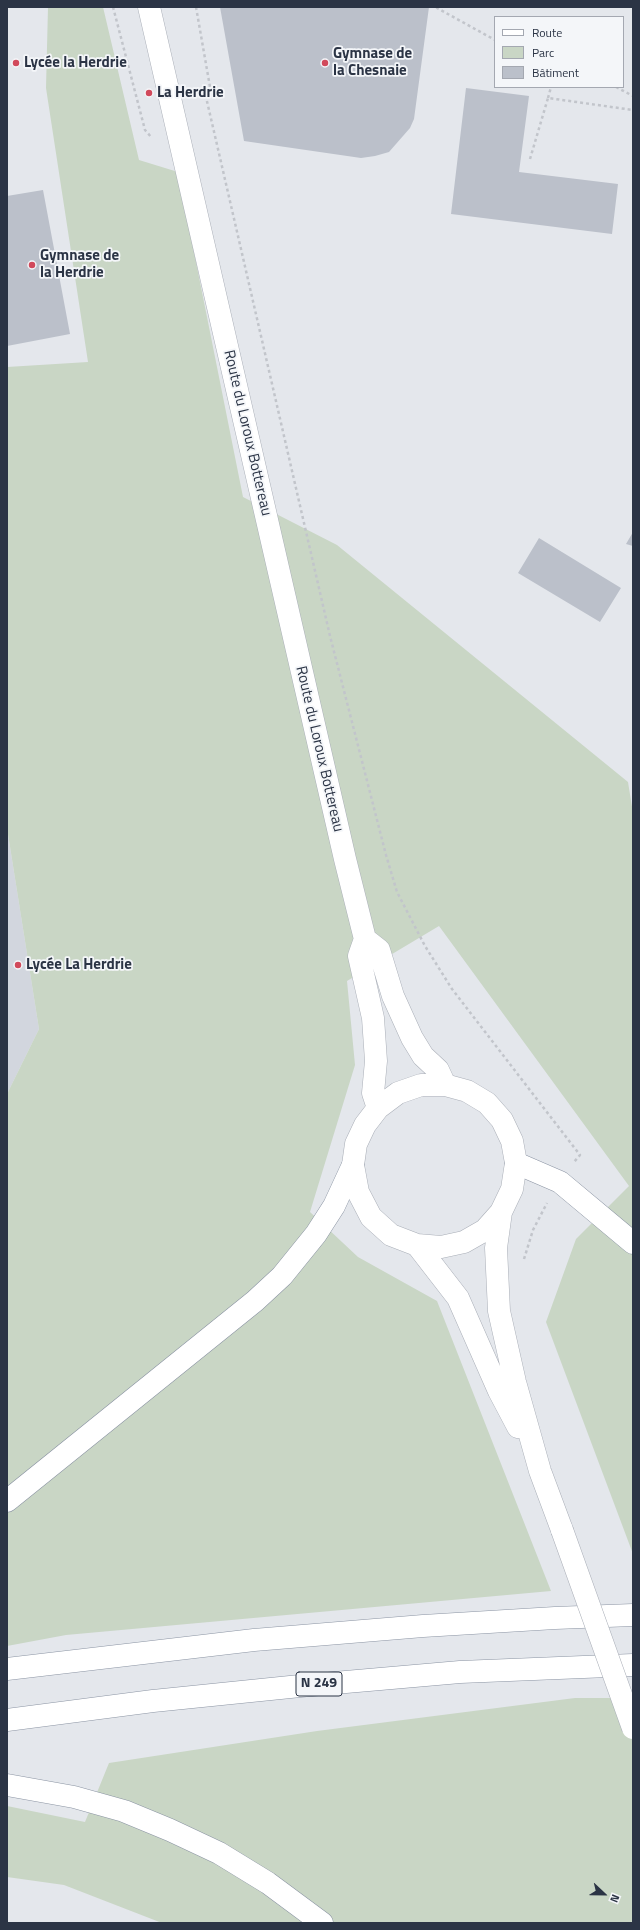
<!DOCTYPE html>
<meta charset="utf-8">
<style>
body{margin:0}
#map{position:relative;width:640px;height:1930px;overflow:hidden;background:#e4e7ec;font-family:"Titillium Web",sans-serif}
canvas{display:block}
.frame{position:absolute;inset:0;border:8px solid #2b3445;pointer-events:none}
.legend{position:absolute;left:494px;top:16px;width:130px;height:72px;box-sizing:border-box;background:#f4f6f9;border:1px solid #a4a8b1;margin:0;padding:5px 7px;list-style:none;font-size:12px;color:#2b3445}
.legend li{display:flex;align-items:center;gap:8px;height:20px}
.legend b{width:20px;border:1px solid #a4a8b1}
.north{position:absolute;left:584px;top:1874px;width:40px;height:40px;-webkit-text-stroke:3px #f4f6f9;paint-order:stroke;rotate:112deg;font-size:11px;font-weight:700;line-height:16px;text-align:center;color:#2b3445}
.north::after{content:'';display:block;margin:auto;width:14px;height:18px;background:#2b3445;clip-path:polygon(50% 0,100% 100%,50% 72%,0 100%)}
</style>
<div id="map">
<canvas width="640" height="1930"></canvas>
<div class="frame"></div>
<ul class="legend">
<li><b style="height:5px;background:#fff"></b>Route</li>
<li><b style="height:11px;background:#c9d6c5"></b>Parc</li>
<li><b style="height:11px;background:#bbc0ca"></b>Bâtiment</li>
</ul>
<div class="north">N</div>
</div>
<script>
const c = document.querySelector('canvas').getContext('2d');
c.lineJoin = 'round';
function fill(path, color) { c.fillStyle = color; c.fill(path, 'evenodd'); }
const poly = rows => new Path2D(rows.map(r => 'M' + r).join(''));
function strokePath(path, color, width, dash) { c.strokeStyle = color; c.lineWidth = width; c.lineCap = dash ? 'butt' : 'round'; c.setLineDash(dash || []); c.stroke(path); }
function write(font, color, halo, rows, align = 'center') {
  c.font = font + ' "Titillium Web",sans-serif'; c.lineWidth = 3.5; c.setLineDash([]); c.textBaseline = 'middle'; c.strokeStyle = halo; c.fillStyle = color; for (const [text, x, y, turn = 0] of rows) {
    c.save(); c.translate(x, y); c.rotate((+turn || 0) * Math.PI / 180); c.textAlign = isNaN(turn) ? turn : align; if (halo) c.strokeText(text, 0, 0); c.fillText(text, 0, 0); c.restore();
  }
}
const built = poly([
 [7,828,39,1029,7,1094]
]);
const green = poly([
 [48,7,103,7,139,160,178,172,243,497,337,545,628,782,633,813,633,1554,546,1322,576,1239,629,1186,439,926,347,981,355,1065,310,1212,358,1257,437,1301,551,1591,66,1635,7,1646,7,1094,39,1029,7,828,7,367,88,362,46,88],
 [575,1698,633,1698,633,1923,162,1923,64,1885,7,1877,7,1806,85,1822,109,1763,317,1731]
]);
const building = poly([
 [220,7,429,7,414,119,410,128,389,152,375,156,361,158,244,141],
 [466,88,529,96,519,172,618,184,612,234,451,214],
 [43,190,70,334,7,346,7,196],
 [633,532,633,546,626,544],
 [539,538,621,588,600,622,518,573]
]);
const path = poly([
 [113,7,145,130,152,138],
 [196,7,210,87,206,97,212,123,330,636,386,855,397,892,425,946,452,989,580,1155,574,1162],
 [437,7,437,8,495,40],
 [616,87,633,96],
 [548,98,551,87],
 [530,159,548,98,633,110],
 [524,1259,533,1230,547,1203]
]);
const secondary = poly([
 [149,7,345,859,365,939,379,950,393,996,412,1038,423,1056,438,1070,445,1085],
 [365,939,359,956,373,1018,376,1061,373,1093,378,1108],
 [501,1212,485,1230,464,1242,441,1247,417,1245,391,1235,371,1217,358,1192,353,1165,356,1144,365,1125,378,1108,398,1093,421,1085,445,1085,467,1091,487,1103,502,1120,512,1141,516,1163,512,1189,501,1212,496,1248,499,1311,515,1382,540,1471,562,1530],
 [417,1245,458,1298,499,1391,518,1427]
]);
const trunk = poly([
 [516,1163,560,1182,633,1243],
 [7,1501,255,1301,282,1276,316,1234,334,1206,353,1165],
 [7,1669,254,1640,423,1626,555,1618,633,1615],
 [7,1720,153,1701,300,1686,460,1672,633,1665],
 [7,1785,74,1797,124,1811,170,1830,219,1853,268,1883,322,1923]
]);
const secondaryBridge = poly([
 [562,1530,633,1728]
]);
const markers = [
 [16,63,4,"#d1495b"],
 [325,63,4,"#d1495b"],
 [149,93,4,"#d1495b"],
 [32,265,4,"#d1495b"],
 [18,965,4,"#d1495b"]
];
const shields = [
 [319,1684,46]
];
const shieldNames = [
 ["N 249",319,1684]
];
const poiNames = [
 ["Gymnase de",333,54],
 ["la Chesnaie",333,71],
 ["Lycée la Herdrie",24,63],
 ["La Herdrie",157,93],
 ["Gymnase de",40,256],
 ["la Herdrie",40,273],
 ["Lycée La Herdrie",26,965]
];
const streetNames = [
 ["Route du Loroux Bottereau",247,433,77],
 ["Route du Loroux Bottereau",319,749,77]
];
fill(built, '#d2d6de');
fill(green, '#c9d6c5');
fill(building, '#bbc0ca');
strokePath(secondary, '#a9aeb7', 23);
strokePath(trunk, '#8b94a3', 23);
strokePath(path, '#c2c5cb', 2.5, [3, 3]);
strokePath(secondary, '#fff', 22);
strokePath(trunk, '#fff', 22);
strokePath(secondaryBridge, '#a9aeb7', 23, []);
strokePath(secondaryBridge, '#fff', 22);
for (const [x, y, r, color] of markers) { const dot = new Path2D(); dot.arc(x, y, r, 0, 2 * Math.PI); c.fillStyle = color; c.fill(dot); strokePath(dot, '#f4f6f9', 1.5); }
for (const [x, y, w] of shields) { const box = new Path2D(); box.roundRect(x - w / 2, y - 12, w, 24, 3); c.fillStyle = '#f4f6f9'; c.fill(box); strokePath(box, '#2b3445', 1); }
write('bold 14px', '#2b3445', null, shieldNames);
write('bold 15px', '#2b3445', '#f4f6f9', poiNames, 'left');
write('15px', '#2b3445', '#f4f6f9', streetNames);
</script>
